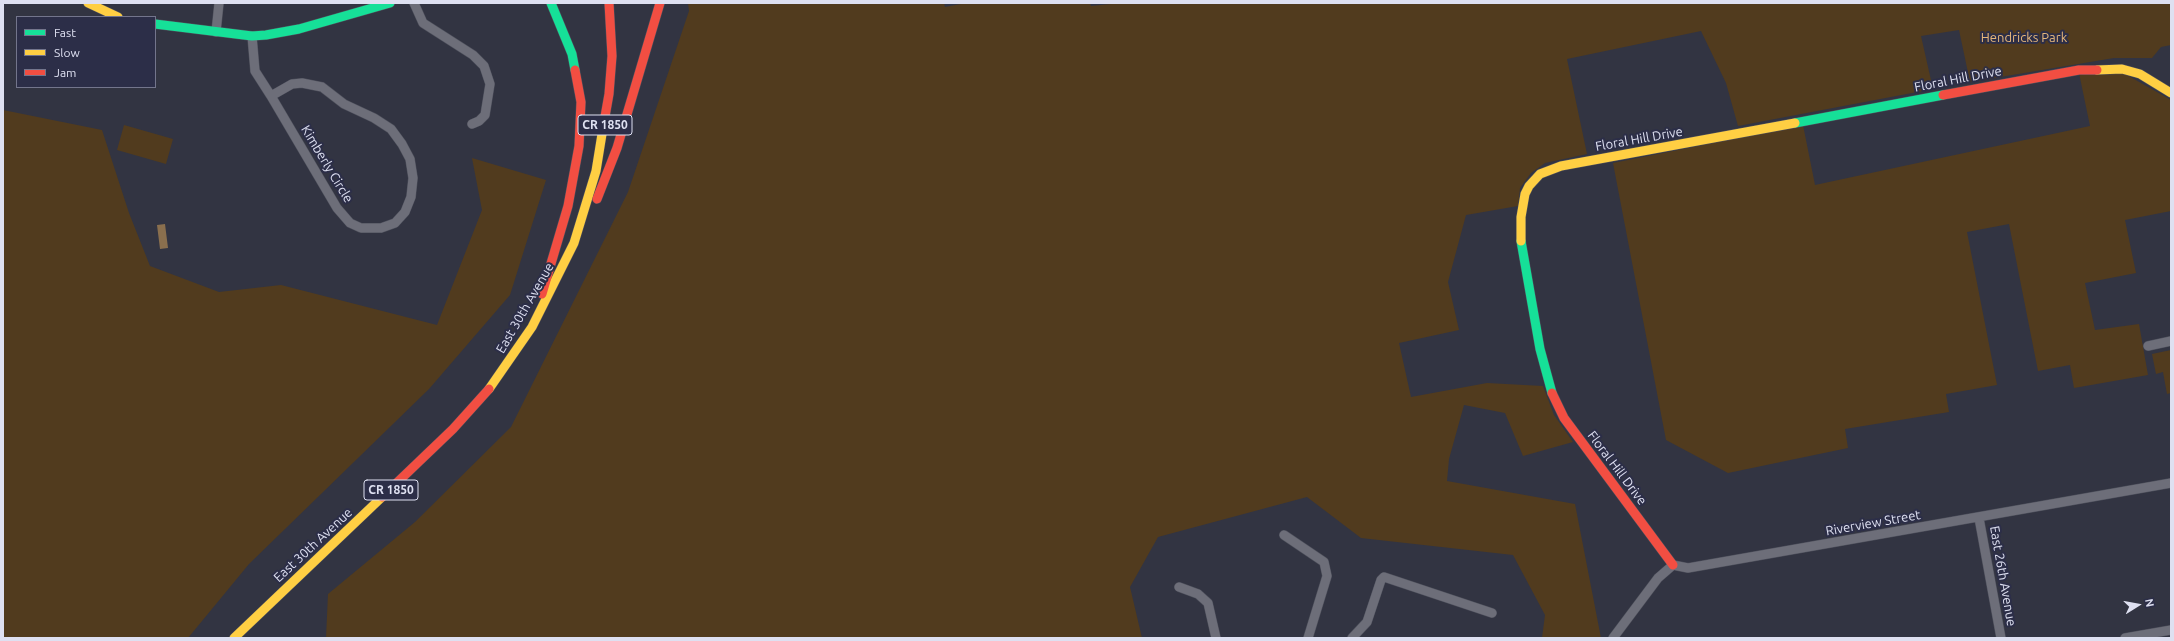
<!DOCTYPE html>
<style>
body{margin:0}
#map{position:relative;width:2174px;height:641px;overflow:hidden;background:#323442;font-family:Ubuntu,sans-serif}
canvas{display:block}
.frame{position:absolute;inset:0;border:4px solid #dee0f1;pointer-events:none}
.legend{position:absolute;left:16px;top:16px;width:140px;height:72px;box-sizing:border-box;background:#2c2e48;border:1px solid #73758c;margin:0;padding:5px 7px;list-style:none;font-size:12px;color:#dee0f1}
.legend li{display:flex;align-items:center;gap:8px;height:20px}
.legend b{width:20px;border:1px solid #73758c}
.north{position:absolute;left:2118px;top:585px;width:40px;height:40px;-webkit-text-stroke:3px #2c2e48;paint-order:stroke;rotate:79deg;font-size:11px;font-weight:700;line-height:16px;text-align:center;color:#dee0f1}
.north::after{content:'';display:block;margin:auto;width:14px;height:18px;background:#dee0f1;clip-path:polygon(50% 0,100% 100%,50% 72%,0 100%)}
</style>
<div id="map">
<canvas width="2174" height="641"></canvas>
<div class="frame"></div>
<ul class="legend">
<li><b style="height:5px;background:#16e098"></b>Fast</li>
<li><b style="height:5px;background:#ffcf43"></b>Slow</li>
<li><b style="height:5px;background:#f24e42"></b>Jam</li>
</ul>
<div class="north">N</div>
</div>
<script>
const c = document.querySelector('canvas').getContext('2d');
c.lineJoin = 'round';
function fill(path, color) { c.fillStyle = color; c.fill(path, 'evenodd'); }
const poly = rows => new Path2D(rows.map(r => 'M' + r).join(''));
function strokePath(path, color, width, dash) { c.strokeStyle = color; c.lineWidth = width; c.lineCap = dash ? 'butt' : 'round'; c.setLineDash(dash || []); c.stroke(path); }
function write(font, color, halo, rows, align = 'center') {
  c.font = font + ' Ubuntu,sans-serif'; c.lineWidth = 4; c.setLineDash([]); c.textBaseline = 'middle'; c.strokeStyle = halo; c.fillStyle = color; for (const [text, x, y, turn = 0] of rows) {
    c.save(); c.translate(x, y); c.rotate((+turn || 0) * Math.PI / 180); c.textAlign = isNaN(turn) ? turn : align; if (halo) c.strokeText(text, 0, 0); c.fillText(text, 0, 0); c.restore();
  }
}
const green = poly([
 [688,3,944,3,945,7,966,3,1090,3,1091,6,1120,3,2171,3,2171,45,2161,47,2152,58,2114,58,1970,82,1959,30,1921,36,1933,89,1738,126,1726,83,1701,31,1567,59,1587,154,1545,163,1531,173,1520,188,1518,206,1466,215,1448,282,1459,330,1399,343,1411,397,1487,383,1543,386,1554,415,1573,442,1523,456,1505,413,1464,405,1449,459,1447,481,1575,504,1601,638,1542,638,1545,615,1513,555,1361,538,1307,497,1158,537,1130,587,1142,638,326,638,328,594,415,522,511,427,628,192,689,11],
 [2079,73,2125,74,2171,100,2171,211,2125,220,2136,273,2085,283,2095,330,2139,324,2148,375,2074,388,2070,365,2038,371,2009,224,1967,232,1997,385,1946,394,1949,412,1845,429,1848,448,1728,473,1666,440,1613,163,1803,125,1815,185,2090,126],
 [3,110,102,130,129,213,150,266,219,292,281,285,437,325,482,210,472,158,546,180,510,295,429,389,249,564,188,638,3,638],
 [124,125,173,139,166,164,117,150],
 [2171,350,2171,393,2167,394,2163,372,2156,374,2152,354]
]);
const water = poly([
 [165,224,168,248,160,249,157,225]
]);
const street = poly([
 [414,3,423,23,473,55,484,66,490,84,485,115,479,121,472,124],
 [216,32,219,3],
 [252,36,255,71,271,96],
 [302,83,322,87,344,104,374,118,391,129,402,144,410,159,413,178,411,197,405,212,395,223,381,228,361,228,350,223,337,208,271,96,292,84,302,83],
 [2148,346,2171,341],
 [1979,518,2001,638],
 [1284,535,1324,562,1327,576,1308,638],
 [1179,587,1198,594,1208,603,1216,638],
 [1352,638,1367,622,1381,580,1384,577,1492,613],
 [1613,638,1658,578,1673,565,1688,568,2171,483],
 [2125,638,2171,630]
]);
const fast = poly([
 [551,3,572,54,575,70],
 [155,24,252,36,266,35,299,29,390,3],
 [1795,123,1943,95],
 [1521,241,1540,349,1552,393]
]);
const slow = poly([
 [88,3,118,17],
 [2097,70,2122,69,2140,74,2171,93],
 [1521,241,1521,217,1525,194,1529,186,1540,174,1561,166,1795,123],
 [489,389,532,327,574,243,596,171,603,128],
 [234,638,382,497]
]);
const jam = poly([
 [1943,95,2079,70,2097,70],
 [603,128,609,94,612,56,609,3],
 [597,199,617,148,660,3],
 [542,294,568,206,579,146,581,102,575,70],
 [1552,393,1564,418,1673,565],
 [382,497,453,429,489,389]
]);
const shields = [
 [605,125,54],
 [391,490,54]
];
const shieldNames = [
 ["CR 1850",605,125],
 ["CR 1850",391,490]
];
const parkNames = [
 ["Hendricks Park",2024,38]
];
const streetNames = [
 ["Floral Hill Drive",1958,79,-11],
 ["Floral Hill Drive",1639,139,-10],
 ["Kimberly Circle",327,164,59],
 ["East 30th Avenue",525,308,-60],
 ["Floral Hill Drive",1617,468,53],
 ["Riverview Street",1873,523,-10],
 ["East 30th Avenue",313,545,-43],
 ["East 26th Avenue",2003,576,80]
];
fill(green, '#513b1e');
fill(water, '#8a6f4e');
strokePath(street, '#4e505c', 10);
strokePath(fast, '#4e505c', 10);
strokePath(slow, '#4e505c', 10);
strokePath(jam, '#4e505c', 10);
strokePath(street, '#6d6e79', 9);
strokePath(fast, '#16e098', 9);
strokePath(slow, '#ffcf43', 9);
strokePath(jam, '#f24e42', 9);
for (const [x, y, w] of shields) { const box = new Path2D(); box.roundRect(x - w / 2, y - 10, w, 20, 3); c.fillStyle = '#2c2e48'; c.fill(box); strokePath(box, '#dee0f1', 1); }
write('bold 12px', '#dee0f1', null, shieldNames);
write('13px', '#e6b77b', '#2c2e48', parkNames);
write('13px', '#dee0f1', '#2c2e48', streetNames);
</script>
